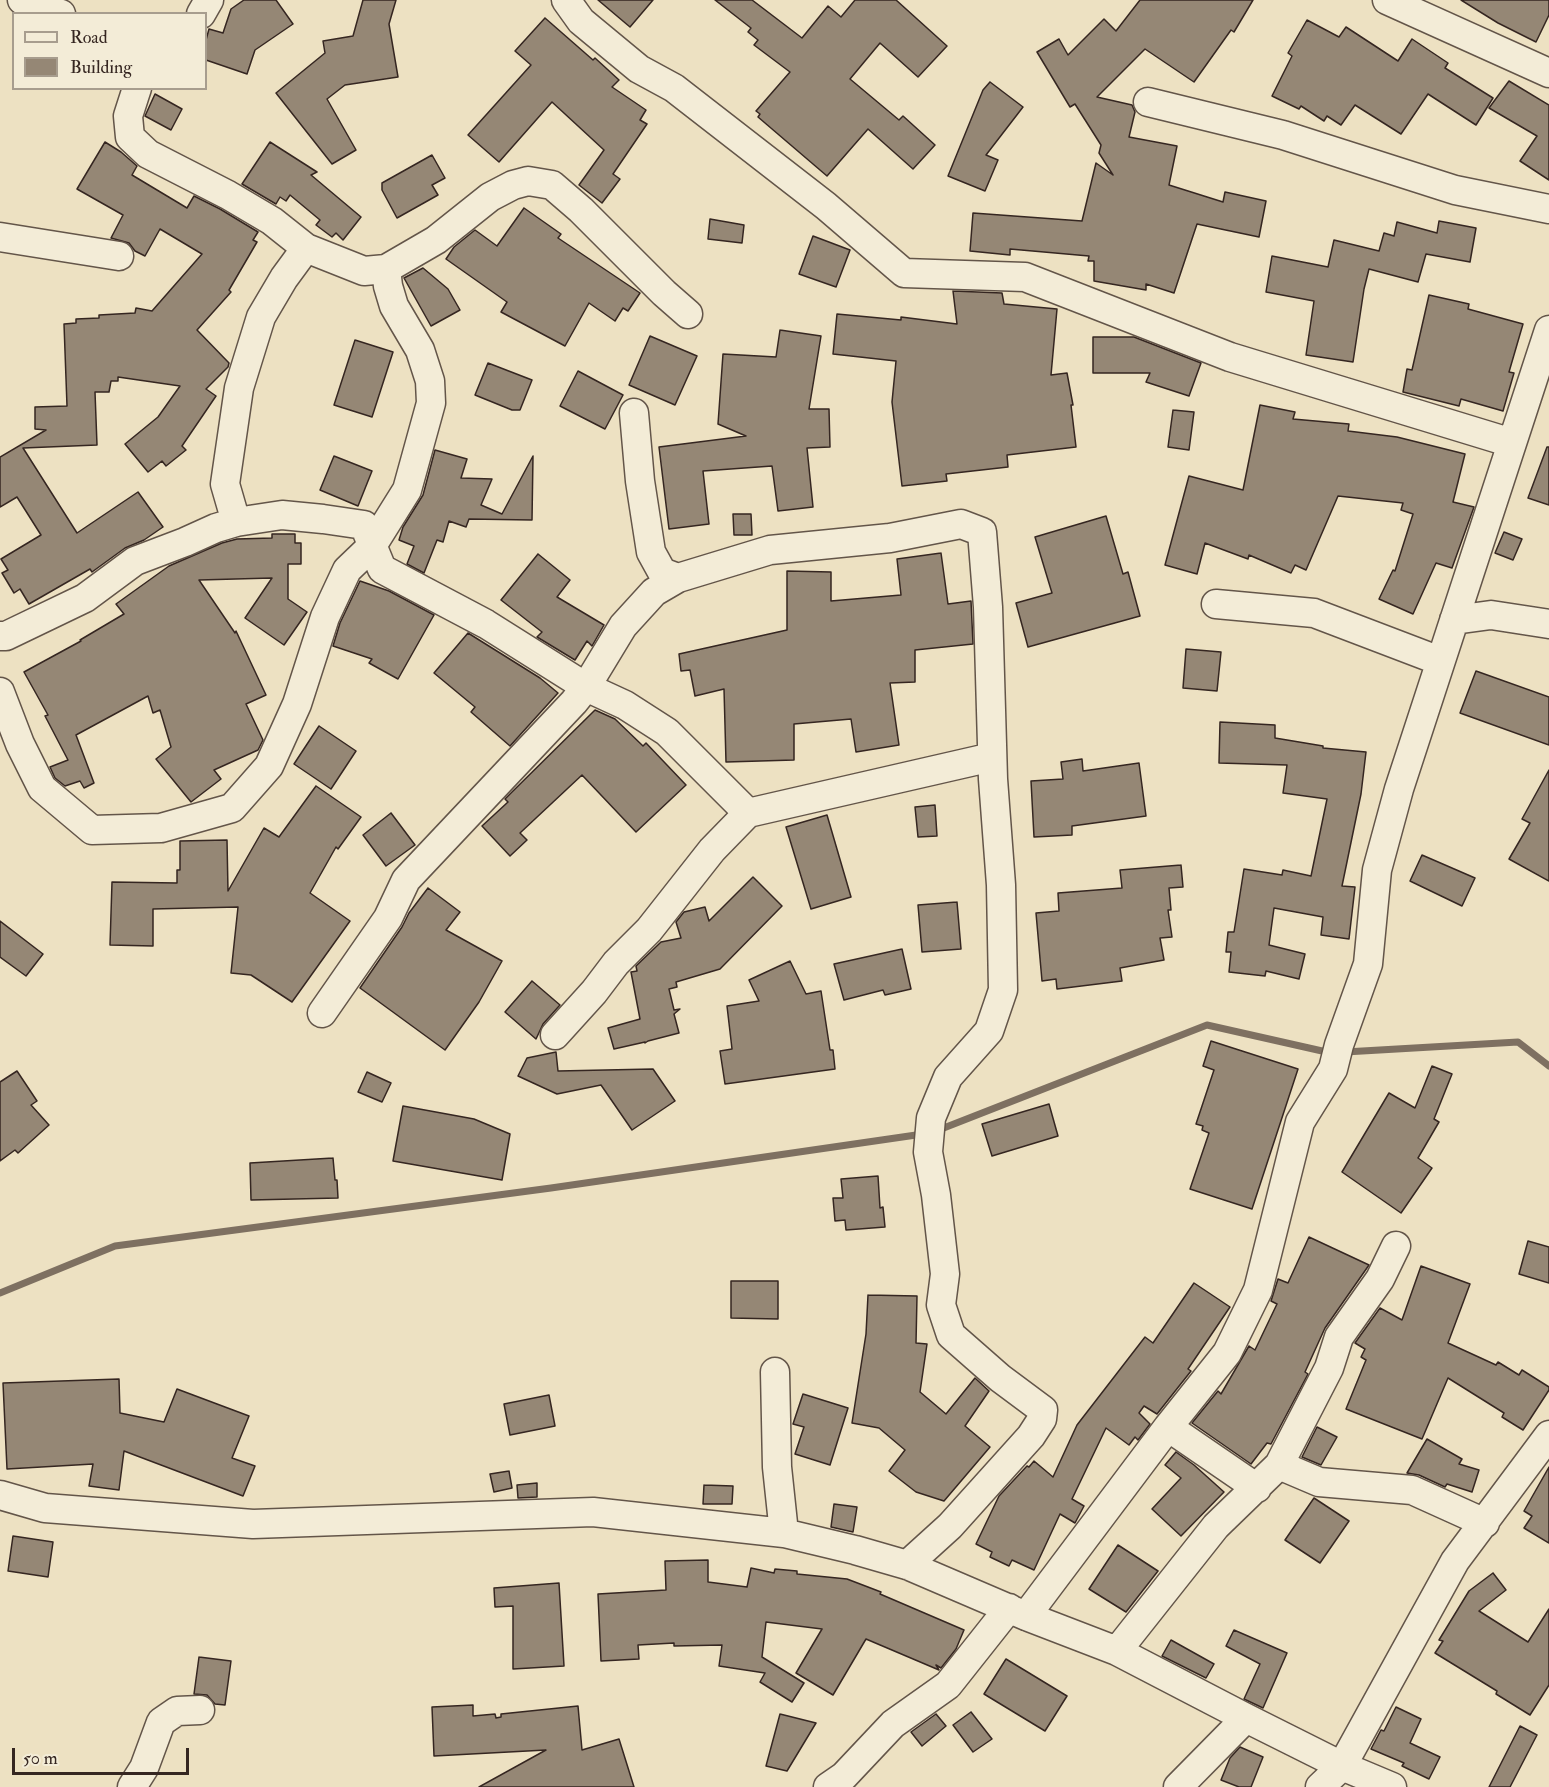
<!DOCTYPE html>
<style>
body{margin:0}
#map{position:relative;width:1549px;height:1787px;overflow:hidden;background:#ede1c2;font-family:"IM FELL Double Pica",serif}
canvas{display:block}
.legend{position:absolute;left:12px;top:12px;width:195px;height:78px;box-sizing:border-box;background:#f3ecd7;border:2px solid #a79d8e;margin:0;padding:8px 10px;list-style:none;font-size:18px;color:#352621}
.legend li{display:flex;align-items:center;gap:12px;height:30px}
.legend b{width:30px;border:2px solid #a79d8e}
.scale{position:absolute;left:12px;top:1748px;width:177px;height:27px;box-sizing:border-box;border:3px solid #352621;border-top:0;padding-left:8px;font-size:18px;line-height:21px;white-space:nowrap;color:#352621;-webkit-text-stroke:4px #f3ecd7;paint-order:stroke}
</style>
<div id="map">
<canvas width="1549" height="1787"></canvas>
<ul class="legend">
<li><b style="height:8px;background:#f3ecd7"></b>Road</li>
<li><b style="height:16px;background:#958775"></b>Building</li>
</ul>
<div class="scale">50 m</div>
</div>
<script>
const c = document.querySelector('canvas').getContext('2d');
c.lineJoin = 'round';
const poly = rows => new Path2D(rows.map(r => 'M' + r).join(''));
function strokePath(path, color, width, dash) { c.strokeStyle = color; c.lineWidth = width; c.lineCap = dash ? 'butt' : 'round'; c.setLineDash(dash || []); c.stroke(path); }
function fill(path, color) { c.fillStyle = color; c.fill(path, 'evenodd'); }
const stream = poly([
 [1345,1052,1518,1042,1549,1066],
 [936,1131,1207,1025,1331,1053],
 [0,1293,115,1246,551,1188,923,1134]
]);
const building = poly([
 [244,0,276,0,293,24,255,50,247,74,206,60,206,40,209,29,223,33,231,9,244,0],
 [363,0,396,0,389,24,398,77,345,85,327,99,356,150,332,164,276,93,325,53,323,41,353,36,363,0],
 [598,0,653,0,630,27,598,0],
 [715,0,752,0,802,38,828,6,841,17,855,0,896,0,947,46,918,77,880,43,850,79,899,120,903,116,935,145,913,169,868,129,827,176,758,117,760,114,756,111,790,72,754,45,758,40,748,32,751,28,715,0],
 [1140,0,1253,0,1234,32,1231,30,1194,82,1145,49,1097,97,1132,105,1135,112,1129,137,1177,146,1169,185,1223,202,1225,192,1266,201,1259,237,1197,224,1174,293,1146,284,1146,290,1094,281,1094,261,1088,261,1089,256,1010,249,1010,255,970,251,973,213,1082,221,1096,163,1113,175,1099,153,1101,145,1075,104,1070,107,1037,52,1059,39,1068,55,1104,19,1116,31,1140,0],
 [1461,0,1549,0,1549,15,1536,42,1498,23,1461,0],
 [545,18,593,60,595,58,619,80,612,87,646,110,640,120,647,124,613,174,620,179,602,203,579,185,604,150,552,102,499,162,468,135,531,65,515,51,545,18],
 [1307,20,1339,37,1346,27,1398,61,1412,39,1448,63,1445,68,1493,98,1476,125,1428,94,1401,134,1355,105,1341,125,1327,116,1324,121,1301,106,1299,109,1272,96,1292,56,1288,53,1307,20],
 [1509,81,1549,105,1549,180,1520,161,1537,136,1489,108,1509,81],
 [990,82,1023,107,986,155,998,160,985,191,948,176,983,90,990,82],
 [155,94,182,109,171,130,145,116,155,94],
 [105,142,121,152,137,166,132,175,187,208,194,196,220,209,258,232,253,240,257,242,229,290,231,292,197,330,229,363,228,367,206,389,216,396,182,446,186,450,166,466,162,461,148,472,125,444,158,417,180,386,118,377,118,381,111,381,109,392,95,392,97,445,23,448,77,533,138,492,163,527,144,540,125,548,92,572,90,569,29,604,20,589,14,593,2,573,8,570,1,559,41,535,17,497,0,507,0,457,46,430,35,429,35,407,67,406,64,324,76,323,76,319,99,318,99,315,135,313,136,308,152,311,202,254,160,229,145,256,135,251,129,243,111,238,123,215,77,189,105,142],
 [270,142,317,172,311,175,361,217,343,240,336,233,332,237,316,225,320,220,290,195,286,201,280,197,276,204,242,184,270,142],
 [432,155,445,178,432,185,438,195,397,218,382,190,382,183,432,155],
 [524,208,561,234,558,238,640,293,628,311,623,308,615,321,589,303,565,346,501,312,507,302,446,259,454,247,475,230,497,246,524,208],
 [710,219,744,225,742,243,708,239,710,219],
 [1439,221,1476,228,1470,262,1426,254,1418,282,1369,269,1364,289,1353,362,1306,355,1314,301,1266,292,1272,256,1328,267,1334,240,1379,251,1384,233,1394,236,1397,222,1437,233,1439,221],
 [813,236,850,250,836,287,799,274,813,236],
 [423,268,448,289,460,310,431,326,404,278,423,268],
 [953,291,1002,293,1004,304,1057,309,1051,375,1067,373,1073,405,1071,405,1076,447,1007,455,1008,467,946,474,947,481,902,486,892,402,896,361,833,354,837,314,901,320,901,317,957,324,953,291],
 [1429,295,1469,304,1468,309,1523,324,1509,372,1514,373,1503,411,1461,399,1459,406,1403,392,1407,369,1412,370,1429,295],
 [780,330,821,336,809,409,829,409,830,447,807,448,813,507,778,511,772,466,703,471,709,524,669,529,659,447,746,436,718,424,723,354,776,357,780,330],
 [650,336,697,356,675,405,629,385,650,336],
 [1093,337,1134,337,1201,363,1189,396,1146,382,1150,373,1093,373,1093,337],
 [355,340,393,352,372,417,334,405,355,340],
 [488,363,532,380,520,410,512,410,475,395,488,363],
 [578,371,623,395,605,429,560,406,578,371],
 [1260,405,1295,412,1293,419,1349,424,1348,431,1397,437,1465,454,1453,502,1474,507,1452,568,1436,563,1413,614,1379,599,1393,570,1395,571,1413,514,1401,510,1403,503,1338,496,1306,570,1295,565,1291,573,1249,555,1248,559,1205,543,1197,574,1165,565,1189,476,1243,490,1260,405],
 [1173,410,1194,412,1189,450,1168,447,1173,410],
 [1547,447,1549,447,1549,505,1528,498,1547,447],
 [435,450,467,459,461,478,492,479,481,505,502,514,533,456,532,520,469,519,466,527,449,521,443,542,437,540,424,573,407,564,414,546,399,540,403,527,423,495,435,450],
 [334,456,372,471,358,506,320,490,334,456],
 [733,514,751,514,752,535,734,535,733,514],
 [1106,516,1123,574,1128,572,1140,616,1028,647,1016,603,1052,593,1035,537,1106,516],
 [1504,532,1522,539,1513,560,1495,553,1504,532],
 [272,534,295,534,295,543,301,543,301,564,288,564,288,599,307,612,284,645,245,618,272,578,199,580,235,633,236,631,266,695,246,704,263,740,258,750,214,770,221,779,191,802,156,759,171,747,160,710,153,713,148,696,76,735,94,783,84,788,80,781,65,786,55,778,50,767,68,760,45,716,48,715,24,672,81,641,80,640,124,614,116,604,169,566,222,543,237,539,272,538,272,534],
 [941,553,948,604,971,601,973,644,915,650,915,682,890,683,899,745,856,752,851,719,794,724,794,760,726,762,724,689,695,696,690,670,681,671,679,654,787,630,787,571,831,572,831,601,901,595,897,559,941,553],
 [538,554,570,580,557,597,604,625,592,646,587,641,575,660,537,637,542,632,501,600,538,554],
 [360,581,389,591,434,615,398,679,369,663,372,659,333,646,340,623,360,581],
 [468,633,540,678,558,693,510,746,471,712,475,707,434,673,468,633],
 [1186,649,1221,652,1217,691,1183,688,1186,649],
 [1476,671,1549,697,1549,745,1460,713,1476,671],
 [595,710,615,719,643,746,646,743,686,785,636,832,582,775,520,833,527,840,510,856,482,826,508,802,505,799,512,792,595,710],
 [1220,722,1275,725,1275,738,1323,746,1323,748,1366,752,1361,794,1342,886,1355,887,1349,939,1321,935,1323,917,1274,908,1269,945,1305,954,1299,979,1266,971,1265,976,1229,972,1231,952,1226,952,1228,932,1234,932,1244,869,1282,875,1283,870,1311,876,1327,799,1283,793,1287,765,1219,763,1220,722],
 [319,726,356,751,331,789,294,764,319,726],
 [1082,759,1083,771,1139,763,1146,816,1072,826,1072,835,1034,837,1031,781,1063,779,1061,762,1082,759],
 [1549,770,1549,881,1509,859,1530,823,1522,819,1549,770],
 [316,786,361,817,338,849,336,847,310,893,350,921,292,1002,251,975,231,973,238,907,153,909,153,946,110,945,112,882,177,883,177,870,180,870,180,841,227,840,228,891,264,828,279,837,316,786],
 [935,805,937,836,918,837,915,807,935,805],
 [391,813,415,845,386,866,363,835,391,813],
 [827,815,851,897,811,909,786,827,827,815],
 [1422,855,1475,878,1462,906,1410,881,1422,855],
 [1181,865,1183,887,1169,888,1171,910,1168,910,1172,937,1160,938,1164,960,1120,968,1122,981,1057,989,1056,979,1042,981,1036,913,1059,911,1058,893,1122,888,1120,870,1181,865],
 [753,877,782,906,720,969,676,982,677,987,669,989,674,1010,680,1009,674,1014,679,1033,648,1041,645,1043,645,1042,614,1049,608,1028,640,1019,631,972,637,971,636,966,661,942,681,938,676,922,684,912,705,907,709,921,753,877],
 [428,888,460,912,446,930,502,961,479,1002,445,1050,360,988,402,927,409,913,428,888],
 [957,902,961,949,922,952,918,905,957,902],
 [0,921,43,954,26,976,0,957,0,921],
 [902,949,911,989,885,995,883,990,844,1000,834,964,902,949],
 [790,961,806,994,821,991,830,1050,833,1050,835,1069,725,1084,720,1051,732,1049,727,1006,759,1001,749,980,790,961],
 [532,981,560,1005,543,1024,536,1039,505,1012,532,981],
 [1211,1041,1298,1069,1252,1209,1190,1189,1209,1133,1202,1130,1203,1126,1196,1124,1214,1070,1203,1066,1211,1041],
 [556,1052,558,1071,653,1069,675,1101,632,1130,601,1085,557,1094,518,1076,527,1058,556,1052],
 [1432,1066,1452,1074,1434,1119,1439,1122,1418,1158,1432,1168,1401,1213,1342,1172,1389,1093,1415,1108,1432,1066],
 [17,1071,37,1101,31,1105,49,1125,18,1153,15,1150,0,1161,0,1082,17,1071],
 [367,1072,391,1083,382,1102,358,1092,367,1072],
 [1049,1104,1058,1136,992,1156,982,1124,1049,1104],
 [403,1106,474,1119,510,1134,502,1180,393,1161,403,1106],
 [333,1158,335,1180,337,1180,338,1198,251,1200,250,1163,333,1158],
 [878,1176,880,1208,883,1207,885,1227,846,1230,845,1220,835,1221,833,1198,843,1198,841,1179,878,1176],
 [1309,1237,1369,1265,1325,1328,1305,1372,1308,1374,1271,1444,1267,1443,1251,1464,1192,1423,1218,1391,1221,1394,1249,1346,1255,1350,1277,1304,1271,1301,1278,1279,1288,1283,1309,1237],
 [1528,1241,1549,1247,1549,1283,1519,1274,1528,1241],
 [1421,1266,1470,1284,1448,1343,1496,1365,1498,1362,1519,1375,1522,1370,1549,1387,1549,1390,1523,1430,1502,1417,1504,1413,1448,1378,1422,1439,1346,1409,1366,1360,1361,1357,1365,1349,1355,1343,1380,1308,1402,1320,1421,1266],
 [731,1281,778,1281,778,1319,731,1318,731,1281],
 [1194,1283,1230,1307,1188,1369,1191,1371,1157,1414,1144,1406,1139,1413,1150,1424,1138,1440,1135,1437,1129,1445,1106,1428,1072,1499,1084,1506,1075,1523,1060,1514,1034,1570,1012,1560,1009,1566,990,1557,992,1552,976,1544,999,1496,1027,1466,1029,1467,1034,1461,1053,1477,1077,1425,1145,1337,1153,1343,1194,1283],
 [868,1295,917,1296,916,1343,927,1344,920,1392,946,1414,975,1378,989,1391,965,1426,990,1447,944,1501,916,1492,889,1471,905,1450,879,1428,852,1423,866,1334,868,1295],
 [119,1379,120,1413,164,1422,177,1389,249,1416,232,1458,255,1466,243,1496,124,1451,119,1490,89,1486,93,1464,7,1469,3,1383,119,1379],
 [803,1394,848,1408,830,1465,795,1454,804,1427,793,1424,803,1394],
 [549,1395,555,1426,510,1435,504,1404,549,1395],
 [1317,1427,1337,1437,1321,1465,1302,1457,1317,1427],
 [1427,1439,1462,1459,1459,1464,1479,1470,1472,1492,1447,1484,1445,1487,1419,1475,1407,1473,1427,1439],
 [1176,1452,1194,1465,1224,1492,1181,1536,1152,1509,1181,1478,1165,1465,1176,1452],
 [1549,1467,1549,1543,1524,1528,1532,1516,1524,1511,1549,1467],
 [509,1471,512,1488,494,1492,490,1474,509,1471],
 [537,1483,537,1497,518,1498,517,1485,537,1483],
 [704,1485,733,1486,732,1504,703,1504,704,1485],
 [1314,1498,1349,1521,1320,1563,1285,1540,1314,1498],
 [834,1504,857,1507,853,1532,831,1527,834,1504],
 [13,1536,53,1542,48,1577,8,1571,13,1536],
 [1118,1545,1158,1571,1126,1612,1089,1589,1118,1545],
 [708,1560,708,1582,747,1587,751,1568,774,1573,775,1569,797,1571,797,1574,847,1579,881,1592,880,1594,964,1630,956,1649,941,1668,936,1665,939,1670,866,1639,833,1695,796,1673,822,1629,766,1622,762,1657,804,1683,792,1702,760,1682,765,1673,719,1666,722,1645,674,1646,674,1643,638,1645,639,1659,601,1661,598,1594,666,1590,665,1561,708,1560],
 [1493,1573,1506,1590,1479,1611,1528,1642,1549,1609,1549,1685,1530,1715,1496,1694,1497,1691,1435,1653,1443,1641,1439,1640,1469,1591,1493,1573],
 [559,1583,564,1666,513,1669,513,1606,495,1607,494,1588,559,1583],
 [1234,1630,1287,1653,1263,1708,1244,1699,1260,1664,1226,1646,1234,1630],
 [1171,1640,1214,1664,1206,1678,1162,1656,1171,1640],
 [199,1657,231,1661,225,1705,215,1704,207,1695,194,1694,199,1657],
 [1006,1659,1067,1696,1045,1731,984,1694,1006,1659],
 [473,1705,473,1716,495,1714,496,1718,501,1717,501,1714,578,1706,582,1750,619,1739,634,1787,479,1787,546,1750,434,1756,432,1707,473,1705],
 [1396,1707,1421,1719,1410,1743,1440,1757,1429,1779,1402,1766,1404,1763,1371,1749,1381,1730,1384,1731,1396,1707],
 [971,1712,992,1739,973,1752,953,1725,971,1712],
 [780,1714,816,1723,787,1771,766,1766,780,1714],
 [936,1714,946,1726,922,1746,911,1732,936,1714],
 [1520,1726,1537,1735,1510,1787,1489,1787,1520,1726],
 [1240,1747,1263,1757,1251,1787,1239,1787,1221,1780,1230,1758,1240,1747]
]);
const minor = poly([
 [22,0,61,14],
 [566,0,581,21,639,69,674,88,826,206,904,273,1025,277,1230,357,1512,443],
 [1387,0,1549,73],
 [201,14,209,0],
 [137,88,128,116,130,137,148,154,228,195,272,221,306,248,364,271,386,269,436,240,490,197,513,185,528,181,552,185,581,210,664,293,688,314],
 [1148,102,1283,135,1455,190,1549,209],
 [0,237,119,256],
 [634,413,640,481,651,552,662,572,678,578],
 [236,522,225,484,239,388,261,317,284,278,306,248],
 [1216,604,1314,613,1440,661],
 [1454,620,1491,615,1549,624],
 [0,636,6,636,85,598,135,561,185,542,216,528,236,522,282,515,323,519,364,525,382,569,486,624,586,687,625,705,667,732,748,813,992,757],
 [0,692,20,744,42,788,92,830,161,828,232,808,269,766,297,704,325,617,347,570,372,546,407,490,431,403,430,381,420,350,394,306,388,286,386,269],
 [322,1013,388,918,406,880,574,702,586,687,623,626,654,592,678,578,770,550,890,538,961,524,982,532,988,607,993,779,1001,885,1003,990,989,1031,948,1077,931,1118,928,1152,936,1195,945,1274,941,1305,951,1335,1000,1378,1043,1410,1042,1419,1031,1436,950,1526,907,1565],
 [555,1035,594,992,616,963,649,930,712,850,748,813],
 [775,1372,777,1467,784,1533],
 [1168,1427,1257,1488],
 [1279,1465,1319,1482,1412,1490,1485,1523],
 [0,1495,45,1508,253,1524,593,1512,784,1533,855,1550,907,1565,1026,1616,1117,1651,1246,1718,1342,1766,1392,1787],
 [1026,1616,1168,1427,1227,1353,1258,1290,1300,1122,1333,1069,1339,1045,1368,964,1377,870,1399,789,1549,330],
 [1117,1651,1216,1526,1279,1465,1329,1368,1339,1337,1380,1279,1396,1246],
 [132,1787,144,1768,161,1722,177,1711,200,1710],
 [828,1787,844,1776,893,1724,948,1685,1009,1608],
 [1178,1787,1246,1718],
 [1320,1787,1342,1766,1455,1561,1549,1435]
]);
strokePath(stream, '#7e7061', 7);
fill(building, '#958775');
strokePath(building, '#352621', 1.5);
strokePath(minor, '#635549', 31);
strokePath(minor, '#f3ecd7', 28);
</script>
